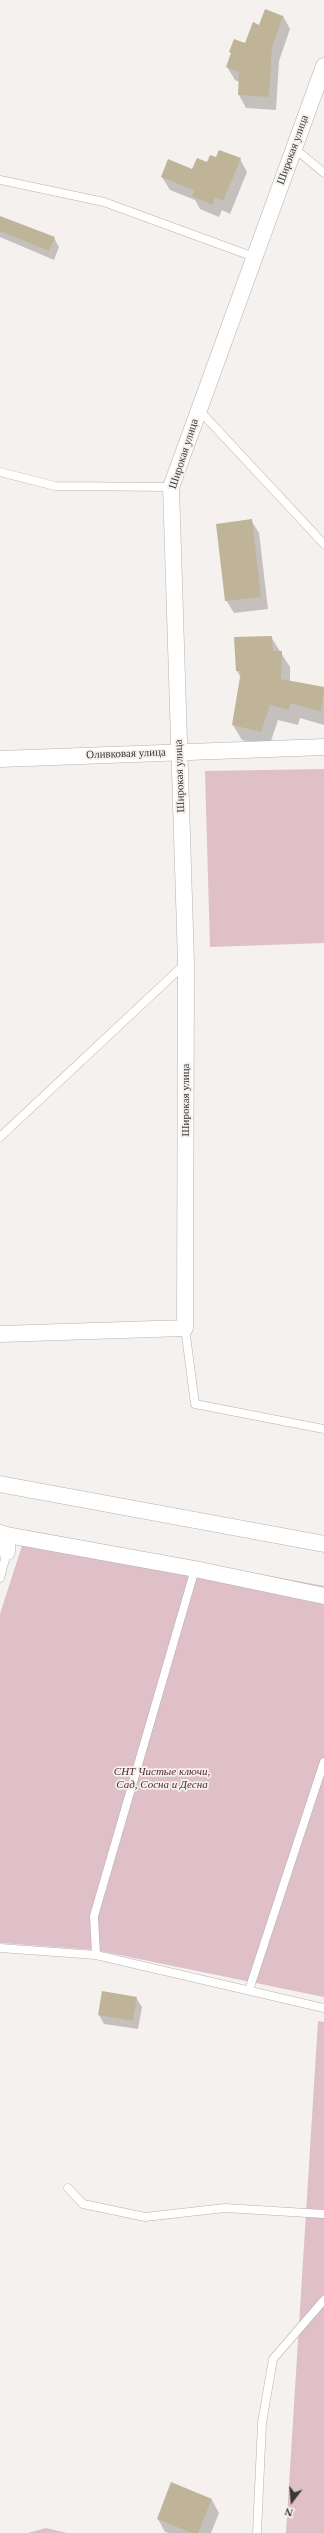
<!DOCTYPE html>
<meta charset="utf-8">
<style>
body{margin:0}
#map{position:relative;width:324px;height:2533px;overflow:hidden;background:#f4f1ee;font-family:Georgia,serif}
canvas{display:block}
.north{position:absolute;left:272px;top:2481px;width:40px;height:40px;-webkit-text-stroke:3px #f4f1ee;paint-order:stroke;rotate:196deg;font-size:11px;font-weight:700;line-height:16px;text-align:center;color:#3a3938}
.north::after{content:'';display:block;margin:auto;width:14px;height:18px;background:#3a3938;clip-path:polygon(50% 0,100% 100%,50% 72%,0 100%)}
</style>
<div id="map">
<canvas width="324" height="2533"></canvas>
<div class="north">N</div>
</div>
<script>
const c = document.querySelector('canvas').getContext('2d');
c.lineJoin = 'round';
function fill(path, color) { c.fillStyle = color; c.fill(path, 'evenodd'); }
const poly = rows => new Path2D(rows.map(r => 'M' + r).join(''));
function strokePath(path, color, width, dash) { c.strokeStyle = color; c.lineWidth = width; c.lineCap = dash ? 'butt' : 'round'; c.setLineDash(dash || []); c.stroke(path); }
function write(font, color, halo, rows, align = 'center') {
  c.font = font + ' Georgia,serif'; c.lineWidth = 3.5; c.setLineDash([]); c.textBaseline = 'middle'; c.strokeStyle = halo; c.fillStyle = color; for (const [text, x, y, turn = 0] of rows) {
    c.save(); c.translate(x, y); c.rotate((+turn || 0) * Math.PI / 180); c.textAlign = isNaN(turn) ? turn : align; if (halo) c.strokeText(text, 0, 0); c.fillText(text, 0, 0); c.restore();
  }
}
const green = poly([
 [324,769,324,943,210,947,205,771],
 [27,1530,324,1586,324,1997,95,1950,0,1943,0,1614],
 [318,2021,324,2022,324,2533,286,2533],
 [46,2528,67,2533,28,2533]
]);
const shadow = poly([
 [283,16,290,29,279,61,276,110,246,108,239,95,239,82,235,80,227,67,232,55,230,52,246,44,260,26],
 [217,159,240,159,247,172,230,214,222,210,219,217,200,209,195,200,170,190,162,177,193,170],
 [0,217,54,238,59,247,54,260,0,237],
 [251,520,259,533,268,609,234,613,226,600],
 [271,637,290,667,290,682,324,688,324,725,300,718,298,725,278,720,269,747,242,740,233,725,241,678,237,671],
 [136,1998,142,2007,138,2029,104,2024,99,2015],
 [212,2500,219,2513,211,2533,169,2533,165,2532,158,2519]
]);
const building = poly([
 [265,9,283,16,272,47,269,97,238,95,239,72,226,67,231,53,229,52,234,39,245,43,253,22,259,25],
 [219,150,241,158,223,201,215,198,212,205,192,196,194,190,161,177,168,159,192,169,197,158,207,162,210,155,216,157],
 [0,216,55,237,49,251,0,231],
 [252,519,261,597,225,601,216,524],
 [272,636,273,651,282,651,281,679,324,687,321,712,291,703,289,710,270,705,261,732,232,725,241,671,236,671,234,637],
 [102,1991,137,1997,133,2021,98,2015],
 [171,2482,212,2499,198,2533,192,2533,157,2519]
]);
const service = poly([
 [294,148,324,173],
 [0,180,104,202,254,257],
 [199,410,324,544],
 [0,472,55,486,171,487],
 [0,1137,186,963],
 [185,1328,195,1404,324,1429],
 [0,1578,7,1552],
 [0,1948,96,1955,324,2008],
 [96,1955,94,1916,195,1569],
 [249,1990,324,1762],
 [68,2188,83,2204,145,2217,225,2208,324,2214],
 [257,2533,262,2423,273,2359,324,2300]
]);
const minor = poly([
 [0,759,324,747],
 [0,1334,185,1328,186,962,171,487,324,66],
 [0,1484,324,1544],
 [0,1533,7,1535,7,1552],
 [7,1535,195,1569,324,1596]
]);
const streetNames = [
 ["Широкая улица",293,150,-70],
 ["Широкая улица",184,454,-72],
 ["Оливковая улица",126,754,-2],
 ["Широкая улица",180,776,-92],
 ["Широкая улица",186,1100,-90]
];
const parkNames = [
 ["СНТ Чистые ключи,",162,1772],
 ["Сад, Сосна и Десна",162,1785]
];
fill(green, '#dfbfc8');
fill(shadow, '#0003');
fill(building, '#bfb398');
strokePath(service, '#b5b2af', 9);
strokePath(minor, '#b5b2af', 17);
strokePath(service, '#fff', 8);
strokePath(minor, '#fff', 16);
write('11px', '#3a3938', '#f4f1ee', streetNames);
write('italic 11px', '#542636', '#f4f1ee', parkNames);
</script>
